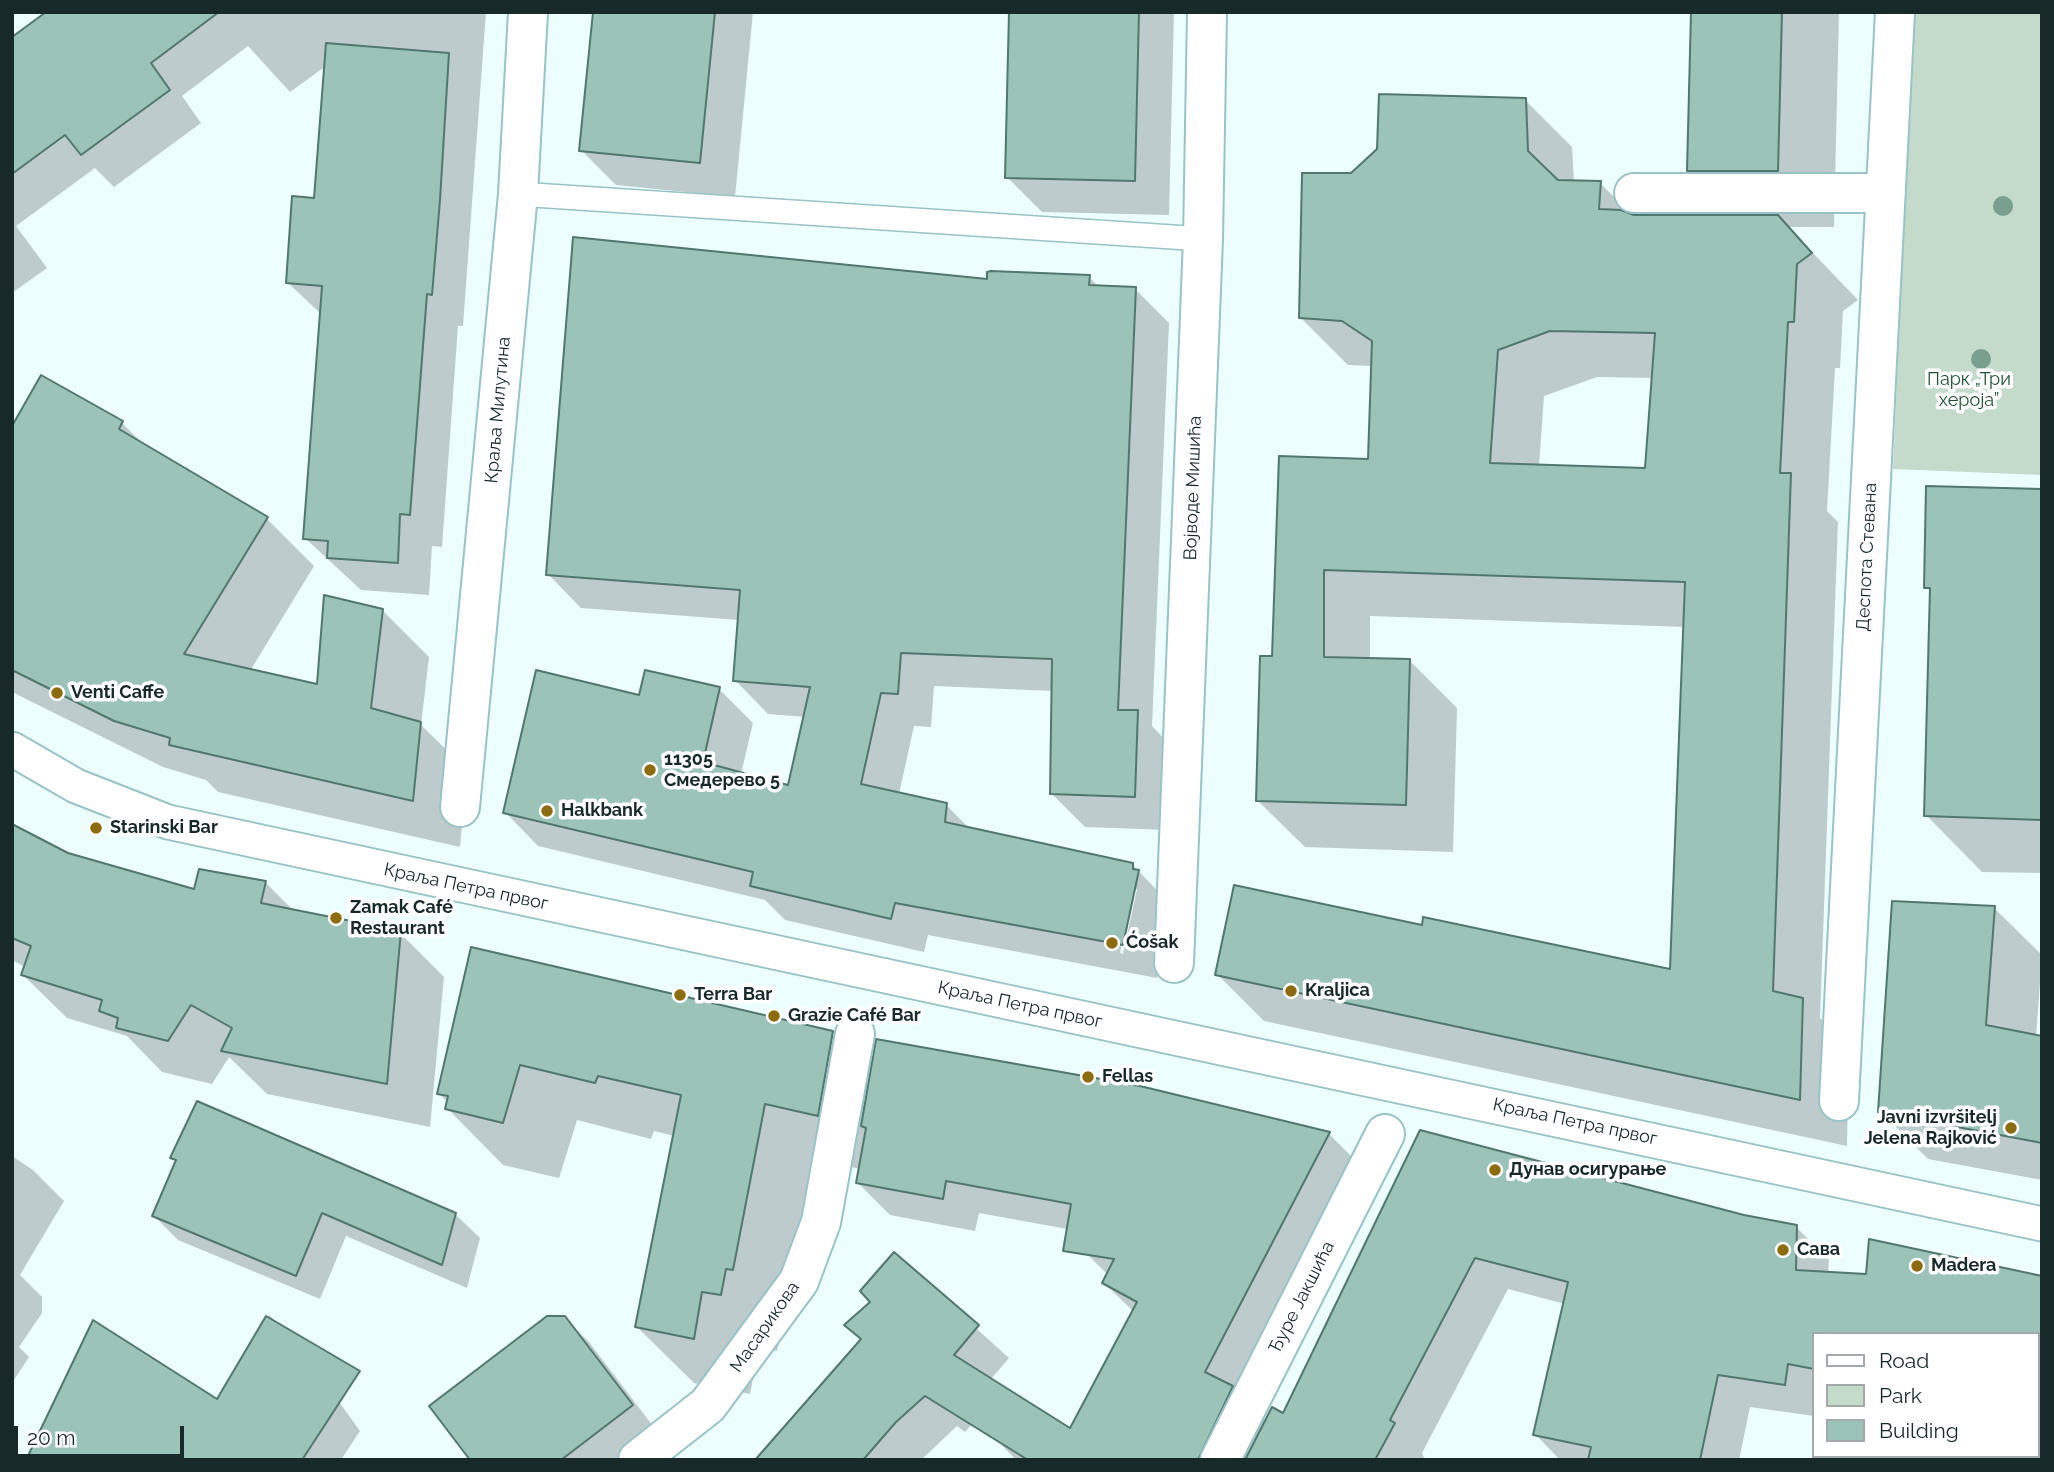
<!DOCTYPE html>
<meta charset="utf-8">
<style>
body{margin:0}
#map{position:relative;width:2054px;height:1472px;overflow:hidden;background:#edfeff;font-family:Raleway,sans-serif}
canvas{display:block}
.frame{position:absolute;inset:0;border:14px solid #18292a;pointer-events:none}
.legend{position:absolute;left:1812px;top:1332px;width:228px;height:126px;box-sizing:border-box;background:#fff;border:2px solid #a3a9aa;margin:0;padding:9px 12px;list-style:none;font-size:21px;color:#18292a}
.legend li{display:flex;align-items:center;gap:14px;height:35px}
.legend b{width:35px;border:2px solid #a3a9aa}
.scale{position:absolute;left:14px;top:1426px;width:170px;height:32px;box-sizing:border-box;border:4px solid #18292a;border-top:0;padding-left:9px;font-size:21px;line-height:24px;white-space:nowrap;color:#18292a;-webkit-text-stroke:5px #fff;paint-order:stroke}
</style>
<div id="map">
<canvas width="2054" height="1472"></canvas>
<div class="frame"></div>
<ul class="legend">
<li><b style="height:9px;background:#fff"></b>Road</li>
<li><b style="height:19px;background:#c4dacb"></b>Park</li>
<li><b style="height:19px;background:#9bc3b8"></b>Building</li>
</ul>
<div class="scale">20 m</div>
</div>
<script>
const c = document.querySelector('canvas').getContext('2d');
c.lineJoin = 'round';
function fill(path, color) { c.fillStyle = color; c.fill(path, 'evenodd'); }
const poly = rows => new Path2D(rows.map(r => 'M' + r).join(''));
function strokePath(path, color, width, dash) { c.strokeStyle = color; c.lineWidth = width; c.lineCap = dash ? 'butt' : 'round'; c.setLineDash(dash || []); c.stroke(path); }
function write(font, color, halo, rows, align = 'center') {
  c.font = font + ' Raleway,sans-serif'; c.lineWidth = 7; c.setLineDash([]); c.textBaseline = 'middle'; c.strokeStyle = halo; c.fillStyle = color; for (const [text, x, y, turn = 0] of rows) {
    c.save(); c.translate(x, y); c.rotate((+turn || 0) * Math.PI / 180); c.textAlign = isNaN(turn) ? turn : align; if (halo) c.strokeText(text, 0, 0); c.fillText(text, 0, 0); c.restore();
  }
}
const green = poly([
 [1913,12,2042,12,2042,475,1893,469]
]);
const shadow = poly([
 [49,12,486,12,463,326,458,326,442,547,432,546,429,595,361,590,305,538,321,314,287,282,316,200,326,66,290,92,248,46,182,96,201,123,114,187,95,168,16,226,47,268,12,293,12,39],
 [595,12,753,12,735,197,616,185,581,150],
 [1011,12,1174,12,1169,215,1042,212,1007,177],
 [1693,12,1839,12,1834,227,1788,227,1858,300,1843,311,1840,368,1835,368,1827,511,1838,522,1820,1018,1849,1046,1847,1146,1264,1021,1217,974,1423,927,1672,971,1685,627,1370,616,1370,660,1410,661,1457,708,1453,852,1305,847,1257,800,1274,658,1370,461,1373,366,1348,365,1301,318,1352,175,1525,100,1572,147,1574,182,1600,183,1634,217,1735,217,1689,170],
 [1597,377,1654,378,1647,470,1539,466,1544,396],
 [1089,277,1100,288,1135,289,1169,323,1152,726,1171,746,1168,830,1085,827,1052,794,1053,691,934,686,931,727,914,726,899,794,946,805,971,830,1132,864,1172,906,1157,978,928,935,924,952,785,920,765,900,538,846,505,812,640,697,719,689,753,723,741,774,789,787,805,717,768,714,735,680,739,620,581,608,548,574,989,281],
 [1134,889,1137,889,1123,954,1120,953],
 [122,423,147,448,267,519,314,566,250,671,319,687,382,610,429,657,421,725,467,770,460,847,218,792,206,780,163,767,12,692,12,429],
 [2042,490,2042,873,1982,872,1926,815,1932,593,1926,587],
 [12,825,67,854,196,891,265,882,295,912,400,933,444,977,430,1127,267,1094,229,1057,212,1084,162,1072,127,1036,67,1018,23,975,25,967,12,960],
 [1994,908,2042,955,2036,1037,2042,1038,2042,1180,1928,1159,1880,1111],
 [473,949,832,1033,872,1073,1329,1134,1361,1166,1241,1397,1266,1422,1284,1415,1421,1132,1744,1217,1796,1227,1829,1260,1828,1274,2042,1279,2042,1460,1890,1460,1891,1456,2038,1456,2038,1334,1814,1334,1814,1416,1750,1407,1739,1460,1560,1460,1535,1434,1565,1304,1508,1289,1422,1453,1425,1460,1016,1460,994,1437,1071,1430,1134,1312,1104,1283,1108,1275,1087,1254,1084,1232,979,1213,975,1231,890,1215,858,1183,860,1169,821,1160,777,1351,759,1348,750,1394,694,1383,637,1327,674,1136,654,1131,651,1139,577,1120,559,1178,503,1165,447,1108,448,1103,439,1093],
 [12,1156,33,1170,64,1201,20,1275,42,1297,42,1313,19,1347,29,1357,12,1383],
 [172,1158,455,1214,480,1238,467,1288,346,1236,320,1299,178,1240,154,1216,177,1162],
 [894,1254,1009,1358,986,1385,997,1396,965,1432,957,1426,921,1460,757,1460,861,1340,846,1325,872,1302],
 [269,1315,293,1338,360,1431,341,1460,50,1460,217,1402],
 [564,1318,589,1342,656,1430,616,1460,482,1460]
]);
const building = poly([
 [46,12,219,12,151,63,170,90,81,155,65,135,12,174,12,37,46,12],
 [593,12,715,12,700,163,579,151,593,12],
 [1009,12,1139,12,1135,181,1005,178,1009,12],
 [1691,12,1782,12,1778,171,1687,171,1691,12],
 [326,43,449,53,440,200,432,295,427,294,410,515,400,514,398,563,327,558,328,541,303,539,322,286,286,283,292,196,314,198,326,43],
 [1379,94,1526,98,1528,151,1558,180,1601,181,1599,209,1621,210,1634,215,1778,215,1812,253,1797,264,1794,322,1788,322,1780,473,1791,473,1773,991,1803,998,1800,1100,1215,975,1234,885,1422,925,1423,917,1670,969,1685,582,1324,570,1324,657,1410,659,1406,805,1256,801,1260,656,1272,656,1279,456,1368,459,1372,341,1342,321,1299,318,1302,173,1351,173,1377,149,1379,94],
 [1550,331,1655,333,1645,468,1490,463,1498,350,1550,331],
 [573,237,987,279,987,272,991,271,1090,275,1089,285,1136,287,1118,710,1138,710,1135,797,1050,794,1052,659,901,653,898,694,881,693,861,784,947,803,945,822,1133,863,1133,869,1139,870,1123,945,895,903,891,919,750,886,753,872,503,813,536,670,639,695,645,670,720,687,703,762,788,785,810,687,733,681,740,590,546,575,573,237],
 [41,375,123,421,119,429,268,517,184,654,317,684,324,595,383,609,371,708,421,722,413,801,169,745,170,738,114,721,12,670,12,426,41,375],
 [1926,486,2042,489,2042,820,1924,816,1930,588,1924,588,1926,486],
 [12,824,68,853,194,889,199,869,266,881,261,903,401,931,387,1084,221,1051,232,1028,191,1005,168,1041,116,1028,118,1018,99,1011,102,1000,21,975,31,946,12,938,12,824],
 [1892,901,1995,906,1986,1025,2042,1036,2042,1143,1878,1112,1892,901],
 [471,947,833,1031,818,1116,765,1104,733,1270,726,1269,721,1295,702,1292,694,1339,635,1327,681,1095,598,1076,595,1083,520,1065,503,1123,445,1109,448,1096,437,1094,471,947],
 [876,1039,1140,1086,1330,1132,1205,1372,1233,1386,1198,1460,1028,1460,925,1396,896,1422,863,1460,755,1460,861,1339,844,1325,870,1302,860,1291,894,1252,979,1325,954,1355,1070,1428,1137,1302,1102,1283,1114,1259,1063,1251,1071,1204,946,1181,943,1199,856,1183,866,1128,861,1126,876,1039],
 [197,1101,456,1213,442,1265,322,1213,296,1276,152,1216,176,1160,170,1158,197,1101],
 [1420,1130,1744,1215,1797,1225,1796,1270,1866,1274,1869,1239,2042,1276,2042,1334,1814,1334,1814,1369,1788,1364,1785,1385,1718,1375,1700,1460,1588,1460,1591,1447,1533,1435,1568,1282,1475,1258,1390,1420,1395,1423,1375,1460,1245,1460,1272,1407,1283,1413,1420,1130],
 [266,1316,360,1371,302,1460,26,1460,93,1320,217,1399,266,1316],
 [547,1316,565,1316,633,1405,561,1460,470,1460,429,1406,547,1316]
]);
const service = poly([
 [518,194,1203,239]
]);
const pedestrian = poly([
 [12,749,76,786,168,822,2042,1224]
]);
const minor = poly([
 [1634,193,1886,193],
 [460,807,518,194,528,12],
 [1174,963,1203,239,1207,12],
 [1839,1101,1895,12],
 [638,1460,708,1405,799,1281,821,1222,855,1034],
 [1220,1460,1385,1134]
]);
const trees = [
 [2003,206],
 [1981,359]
];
const markers = [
 [57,693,7,"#8d6c0f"],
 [650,770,7,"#8d6c0f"],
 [547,811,7,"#8d6c0f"],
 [96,828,7,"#8d6c0f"],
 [336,918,7,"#8d6c0f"],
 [1112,943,7,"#8d6c0f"],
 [1291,991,7,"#8d6c0f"],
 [680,995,7,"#8d6c0f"],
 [774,1016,7,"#8d6c0f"],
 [1088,1077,7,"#8d6c0f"],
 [2011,1128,7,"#8d6c0f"],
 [1495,1170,7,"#8d6c0f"],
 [1783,1250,7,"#8d6c0f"],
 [1917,1266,7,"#8d6c0f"]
];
const parkNames = [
 ["Парк „Три",1969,380],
 ["хероја”",1969,401]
];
const streetNames = [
 ["Краља Милутина",498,410,-85],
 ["Војводе Мишића",1193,488,-88],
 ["Деспота Стевана",1867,557,-87],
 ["Краља Петра првог",466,887,12],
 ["Краља Петра првог",1020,1005,12],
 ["Краља Петра првог",1575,1122,12],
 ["Ђуре Јакшића",1302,1297,-63],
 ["Масарикова",765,1327,-55]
];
const poiNames = [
 ["Venti Caffe",71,693],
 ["11305",664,760],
 ["Смедерево 5",664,781],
 ["Halkbank",561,811],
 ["Starinski Bar",110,828],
 ["Zamak Café",350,908],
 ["Restaurant",350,929],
 ["Ćošak",1126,943],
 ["Kraljica",1305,991],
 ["Terra Bar",694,995],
 ["Grazie Café Bar",788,1016],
 ["Fellas",1102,1077],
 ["Javni izvršitelj",1997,1118,"right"],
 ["Jelena Rajković",1997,1139,"right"],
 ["Дунав осигурање",1509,1170],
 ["Сава",1797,1250],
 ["Madera",1931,1266]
];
fill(green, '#c4dacb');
fill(shadow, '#0003');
fill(building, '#9bc3b8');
strokePath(building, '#51776e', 2);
strokePath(service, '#99c3c6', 26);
strokePath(pedestrian, '#99c3c6', 37);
strokePath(minor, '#99c3c6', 42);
strokePath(service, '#fff', 23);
strokePath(pedestrian, '#fff', 33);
strokePath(minor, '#fff', 38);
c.fillStyle = '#7a9f8e';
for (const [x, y] of trees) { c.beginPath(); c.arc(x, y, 10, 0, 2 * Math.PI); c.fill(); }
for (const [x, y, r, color] of markers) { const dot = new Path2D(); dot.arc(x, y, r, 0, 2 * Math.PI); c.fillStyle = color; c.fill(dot); strokePath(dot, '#fff', 2.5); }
write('18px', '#1c5132', '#fff', parkNames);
write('18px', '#18292a', '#fff', streetNames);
write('bold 18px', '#18292a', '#fff', poiNames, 'left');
</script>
